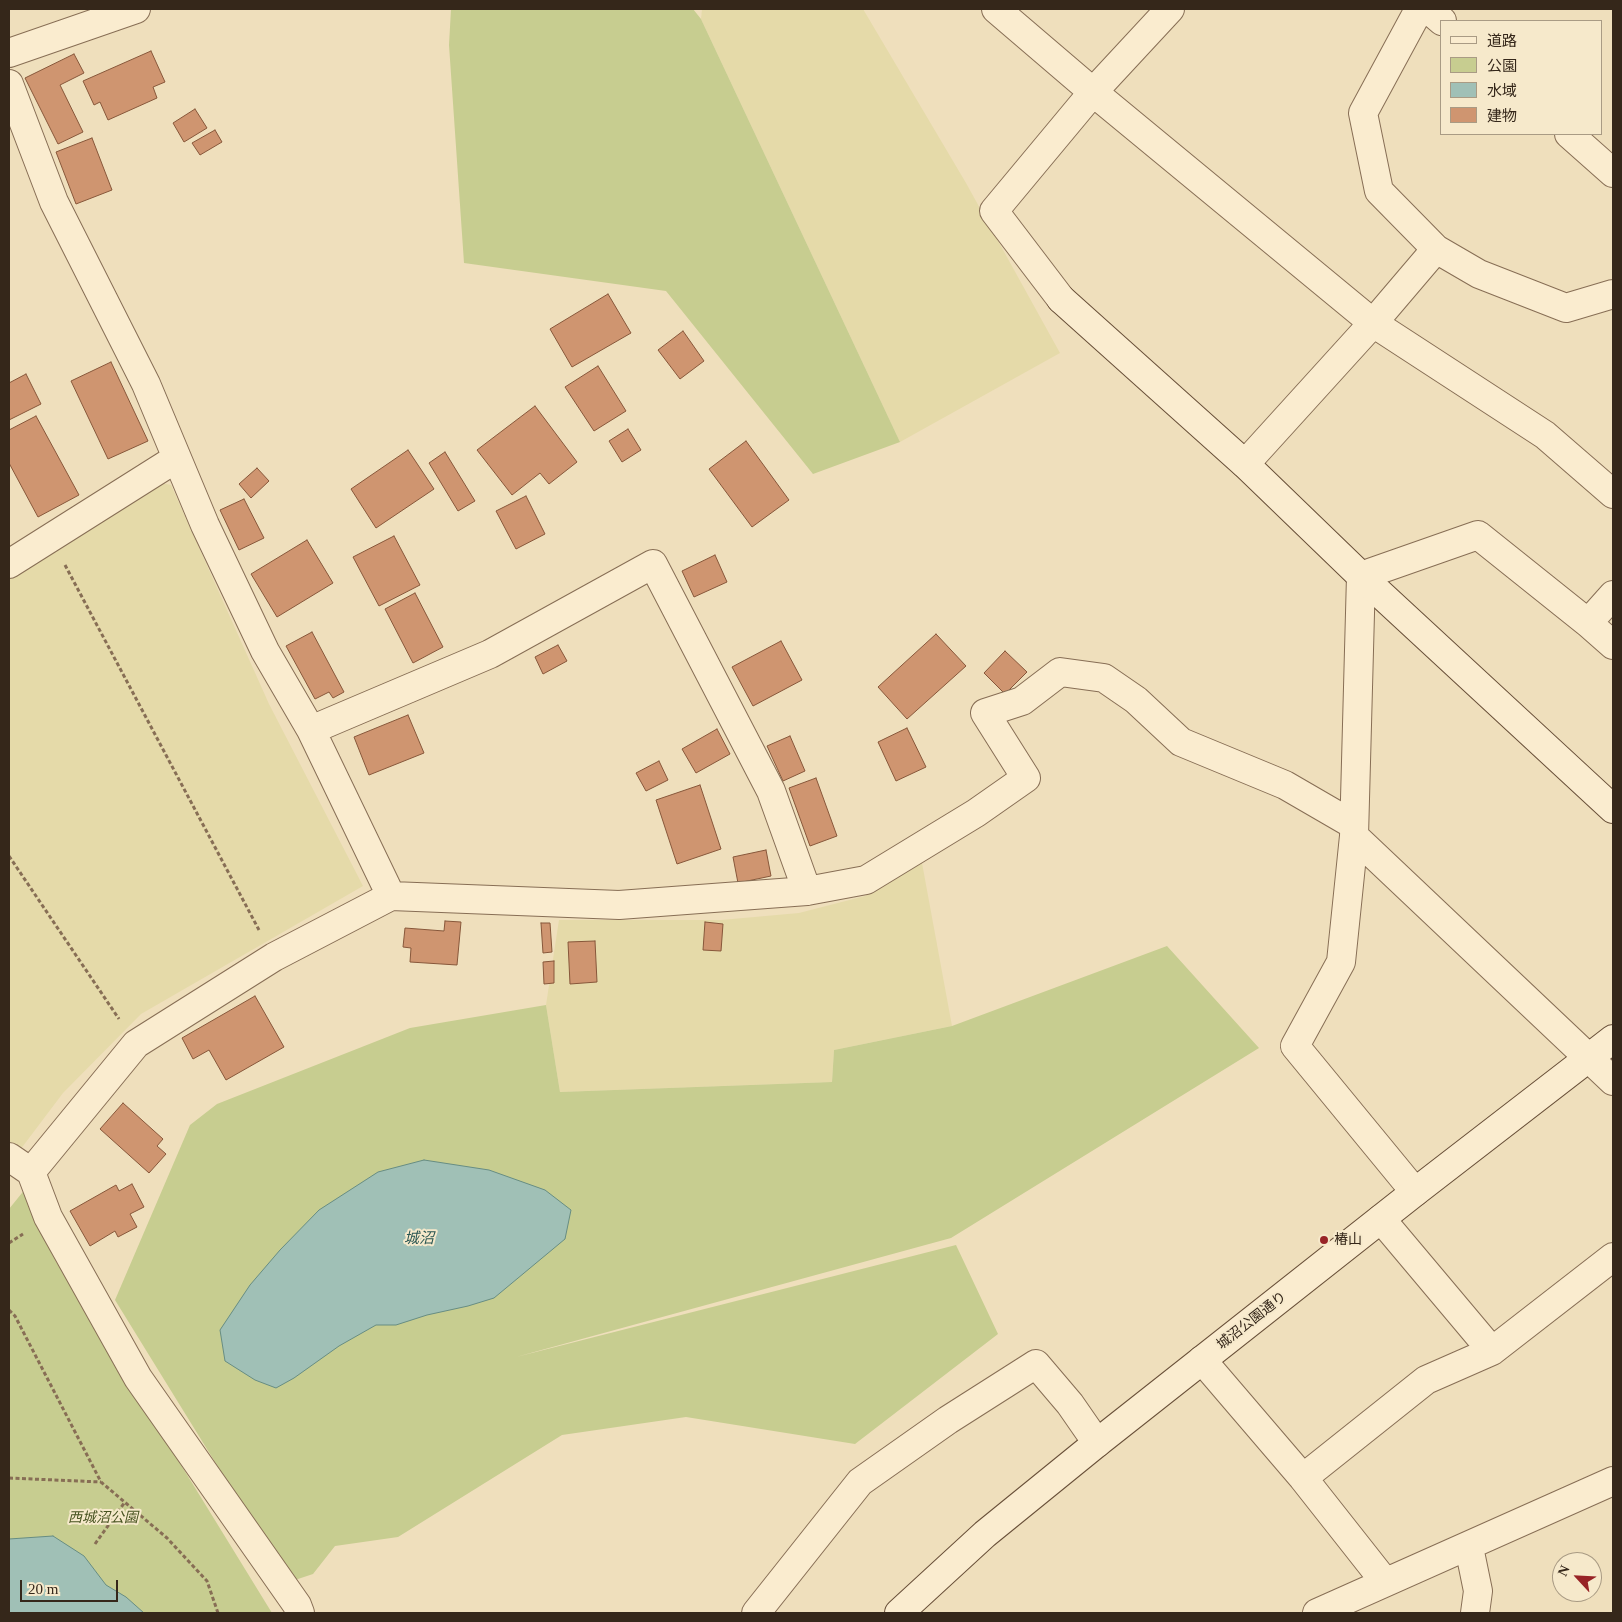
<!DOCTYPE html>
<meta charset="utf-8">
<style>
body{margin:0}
#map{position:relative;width:1622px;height:1622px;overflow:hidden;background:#efdfbc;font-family:"Times New Roman","Noto Sans JP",serif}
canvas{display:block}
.frame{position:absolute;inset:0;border:10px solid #35271a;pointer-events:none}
.legend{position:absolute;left:1440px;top:20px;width:162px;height:115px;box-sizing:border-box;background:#f6e9cb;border:1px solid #a99b84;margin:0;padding:6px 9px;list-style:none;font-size:15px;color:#35271a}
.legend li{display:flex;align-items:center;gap:10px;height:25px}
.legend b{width:25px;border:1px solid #a99b84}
.north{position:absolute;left:1552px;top:1552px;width:50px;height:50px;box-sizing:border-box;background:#f6e9cb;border:1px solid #a99b84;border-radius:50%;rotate:295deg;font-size:14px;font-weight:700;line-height:20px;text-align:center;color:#35271a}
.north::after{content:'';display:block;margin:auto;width:18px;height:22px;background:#982326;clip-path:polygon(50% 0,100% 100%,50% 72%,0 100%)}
.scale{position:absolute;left:20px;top:1580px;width:98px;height:22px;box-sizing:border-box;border:2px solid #35271a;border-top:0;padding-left:6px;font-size:15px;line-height:18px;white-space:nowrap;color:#35271a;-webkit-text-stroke:4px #f6e9cb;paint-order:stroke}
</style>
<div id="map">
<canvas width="1622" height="1622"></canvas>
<div class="frame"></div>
<ul class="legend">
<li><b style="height:6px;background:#faeccf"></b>道路</li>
<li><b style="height:14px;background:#c7cd90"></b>公園</li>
<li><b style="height:14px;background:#a0c0b6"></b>水域</li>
<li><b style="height:14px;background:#cf9570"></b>建物</li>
</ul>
<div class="north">N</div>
<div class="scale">20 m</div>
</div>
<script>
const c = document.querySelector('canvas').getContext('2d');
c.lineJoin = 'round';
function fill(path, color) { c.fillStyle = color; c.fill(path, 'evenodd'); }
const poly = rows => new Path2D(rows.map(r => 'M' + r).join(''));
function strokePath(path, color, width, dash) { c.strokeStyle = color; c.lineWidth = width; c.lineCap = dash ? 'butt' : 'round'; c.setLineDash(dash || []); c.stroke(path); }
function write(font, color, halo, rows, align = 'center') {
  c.font = font + ' "Times New Roman","Noto Sans JP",serif'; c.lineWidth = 4; c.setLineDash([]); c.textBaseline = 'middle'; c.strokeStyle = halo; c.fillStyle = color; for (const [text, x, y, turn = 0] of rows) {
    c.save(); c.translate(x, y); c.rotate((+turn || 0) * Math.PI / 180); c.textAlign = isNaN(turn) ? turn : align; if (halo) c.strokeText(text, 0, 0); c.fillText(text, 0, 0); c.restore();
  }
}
const farmland = poly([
 [702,9,863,9,966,183,1060,353,900,442,701,19],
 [156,482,171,485,269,704,363,886,141,1014,63,1093,20,1150,9,1141,9,577],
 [922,863,952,1026,834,1050,832,1082,560,1092,546,1005,559,920,721,920,799,913,865,896]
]);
const green = poly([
 [451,9,693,9,701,19,900,442,813,474,666,291,464,263,449,45],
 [1167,946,1259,1048,951,1238,516,1357,956,1245,998,1334,855,1444,686,1417,562,1435,398,1537,335,1546,313,1574,289,1582,115,1300,190,1125,217,1104,410,1028,546,1005,560,1092,832,1082,834,1050,952,1026],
 [26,1188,31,1211,55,1260,272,1613,9,1613,9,1209]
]);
const water = poly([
 [424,1160,489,1170,545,1190,571,1210,565,1239,494,1298,468,1306,427,1315,396,1325,376,1325,339,1346,294,1378,276,1388,255,1380,225,1361,220,1330,250,1285,280,1250,319,1210,378,1172,424,1160],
 [53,1536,84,1556,106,1585,126,1597,144,1613,9,1613,9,1539,53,1536]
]);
const building = poly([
 [151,51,165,82,153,87,157,98,108,120,100,102,94,105,83,81,151,51],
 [74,54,84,73,60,85,83,132,58,144,25,78,74,54],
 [195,109,207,128,184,142,173,123,195,109],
 [215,130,222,142,200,155,192,143,215,130],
 [92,138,112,190,76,204,56,152,92,138],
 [608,294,631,333,572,367,550,329,608,294],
 [683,331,704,361,680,379,658,350,683,331],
 [111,362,148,441,108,459,71,381,111,362],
 [598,366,626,411,594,431,565,387,598,366],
 [26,374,41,404,9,420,9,383,26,374],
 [535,406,577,462,549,484,540,473,512,495,477,450,535,406],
 [36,416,79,495,38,517,9,463,9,430,36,416],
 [628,429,641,450,622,462,609,441,628,429],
 [746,441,789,500,752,527,709,469,746,441],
 [408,450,434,489,376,528,351,489,408,450],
 [445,452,475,501,458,511,429,463,445,452],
 [257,468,269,481,251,498,239,484,257,468],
 [526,496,545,534,516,549,496,511,526,496],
 [244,499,264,538,239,550,220,510,244,499],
 [394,536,420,585,379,606,353,557,394,536],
 [307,540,333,583,277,617,251,574,307,540],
 [715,555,727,582,694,597,682,571,715,555],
 [415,593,443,647,413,663,385,609,415,593],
 [312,632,344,692,333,698,329,692,315,699,286,646,312,632],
 [936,634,966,666,907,719,878,687,936,634],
 [781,641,802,680,753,706,732,667,781,641],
 [558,645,567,661,543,674,535,657,558,645],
 [1005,651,1027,672,1005,694,984,673,1005,651],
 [408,715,424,753,369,775,354,737,408,715],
 [907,728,926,767,896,781,878,742,907,728],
 [717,729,730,754,696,773,682,749,717,729],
 [790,736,805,771,783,781,767,746,790,736],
 [659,761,668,780,646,791,636,773,659,761],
 [816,778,837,836,810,846,789,788,816,778],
 [700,785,721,849,677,864,656,800,700,785],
 [766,850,771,876,738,883,733,857,766,850],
 [445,921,461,922,457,965,410,962,411,948,403,947,405,928,444,931,445,921],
 [705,922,723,924,721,951,703,950,705,922],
 [541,923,550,923,552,952,543,953,541,923],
 [595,941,597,982,570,984,568,942,595,941],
 [554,961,554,983,544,984,543,962,554,961],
 [255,996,284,1047,226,1080,209,1050,193,1059,182,1038,255,996],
 [123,1103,163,1139,157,1146,166,1154,149,1173,100,1129,123,1103],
 [132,1184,144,1207,130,1214,137,1227,118,1237,115,1231,90,1246,70,1211,116,1185,119,1191,132,1184]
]);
const path = poly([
 [65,565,259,930],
 [9,856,119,1019],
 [9,1243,23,1234],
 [9,1310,15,1316,101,1482,167,1538,207,1581,218,1613],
 [9,1478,101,1482],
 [95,1544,125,1502]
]);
const street = poly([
 [996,9,1093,92,1373,323,1545,435,1613,494],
 [1422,9,1416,15,1363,113,1379,191,1436,249,1479,274,1566,308,1613,294],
 [1428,9,1442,21],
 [9,53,136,9],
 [9,84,54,202,146,384,205,525,265,651,311,730,391,896],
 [1569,134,1613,173],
 [1061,299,994,211,1093,92,1170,9],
 [1245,464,1373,323,1436,249],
 [9,564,177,458],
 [1588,623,1613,595],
 [311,730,490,654,653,564,771,791,807,891],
 [1354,836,1613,1081],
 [9,1157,31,1172,48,1217,138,1378,297,1605,300,1613],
 [31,1172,136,1044,274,957,391,896,619,905,807,891,866,880,976,813,1026,778,985,713,1022,701,1060,672,1104,678,1136,700,1181,742,1285,785,1354,825],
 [1415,1192,1295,1046,1341,962,1354,836,1361,576,1478,535,1588,623,1613,645],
 [1381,1219,1492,1351,1613,1257],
 [1202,1360,1303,1478,1385,1582],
 [1303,1478,1426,1380,1492,1351],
 [1469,1547,1478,1591,1475,1613],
 [756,1613,860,1482,948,1420,1036,1364,1070,1404,1097,1443],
 [1317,1613,1613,1481]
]);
const secondary = poly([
 [1061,299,1245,464,1361,576,1613,809],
 [899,1613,985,1534,1097,1443,1415,1192,1613,1039]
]);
const markers = [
 [1324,1240,5,"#982326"]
];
const poiNames = [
 ["椿山",1334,1240]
];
const streetNames = [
 ["城沼公園通り",1252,1321,-38]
];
const parkNames = [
 ["西城沼公園",103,1518]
];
const waterNames = [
 ["城沼",419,1239]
];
fill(farmland, '#e5daa9');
fill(green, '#c7cd90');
fill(water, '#a0c0b6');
strokePath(water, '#678d83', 1);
fill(building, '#cf9570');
strokePath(building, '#87573a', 1);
strokePath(street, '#876e55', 30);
strokePath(secondary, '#684f38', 30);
strokePath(path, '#876e55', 3, [4, 2.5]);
strokePath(street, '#faeccf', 28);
strokePath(secondary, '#faeccf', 28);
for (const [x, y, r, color] of markers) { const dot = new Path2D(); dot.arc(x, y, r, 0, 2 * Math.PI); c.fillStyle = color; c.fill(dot); strokePath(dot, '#f6e9cb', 2); }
write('14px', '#35271a', '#f6e9cb', poiNames, 'left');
write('14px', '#35271a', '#f6e9cb', streetNames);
write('italic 14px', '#475320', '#f6e9cb', parkNames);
write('italic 15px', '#295652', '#f6e9cb', waterNames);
</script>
